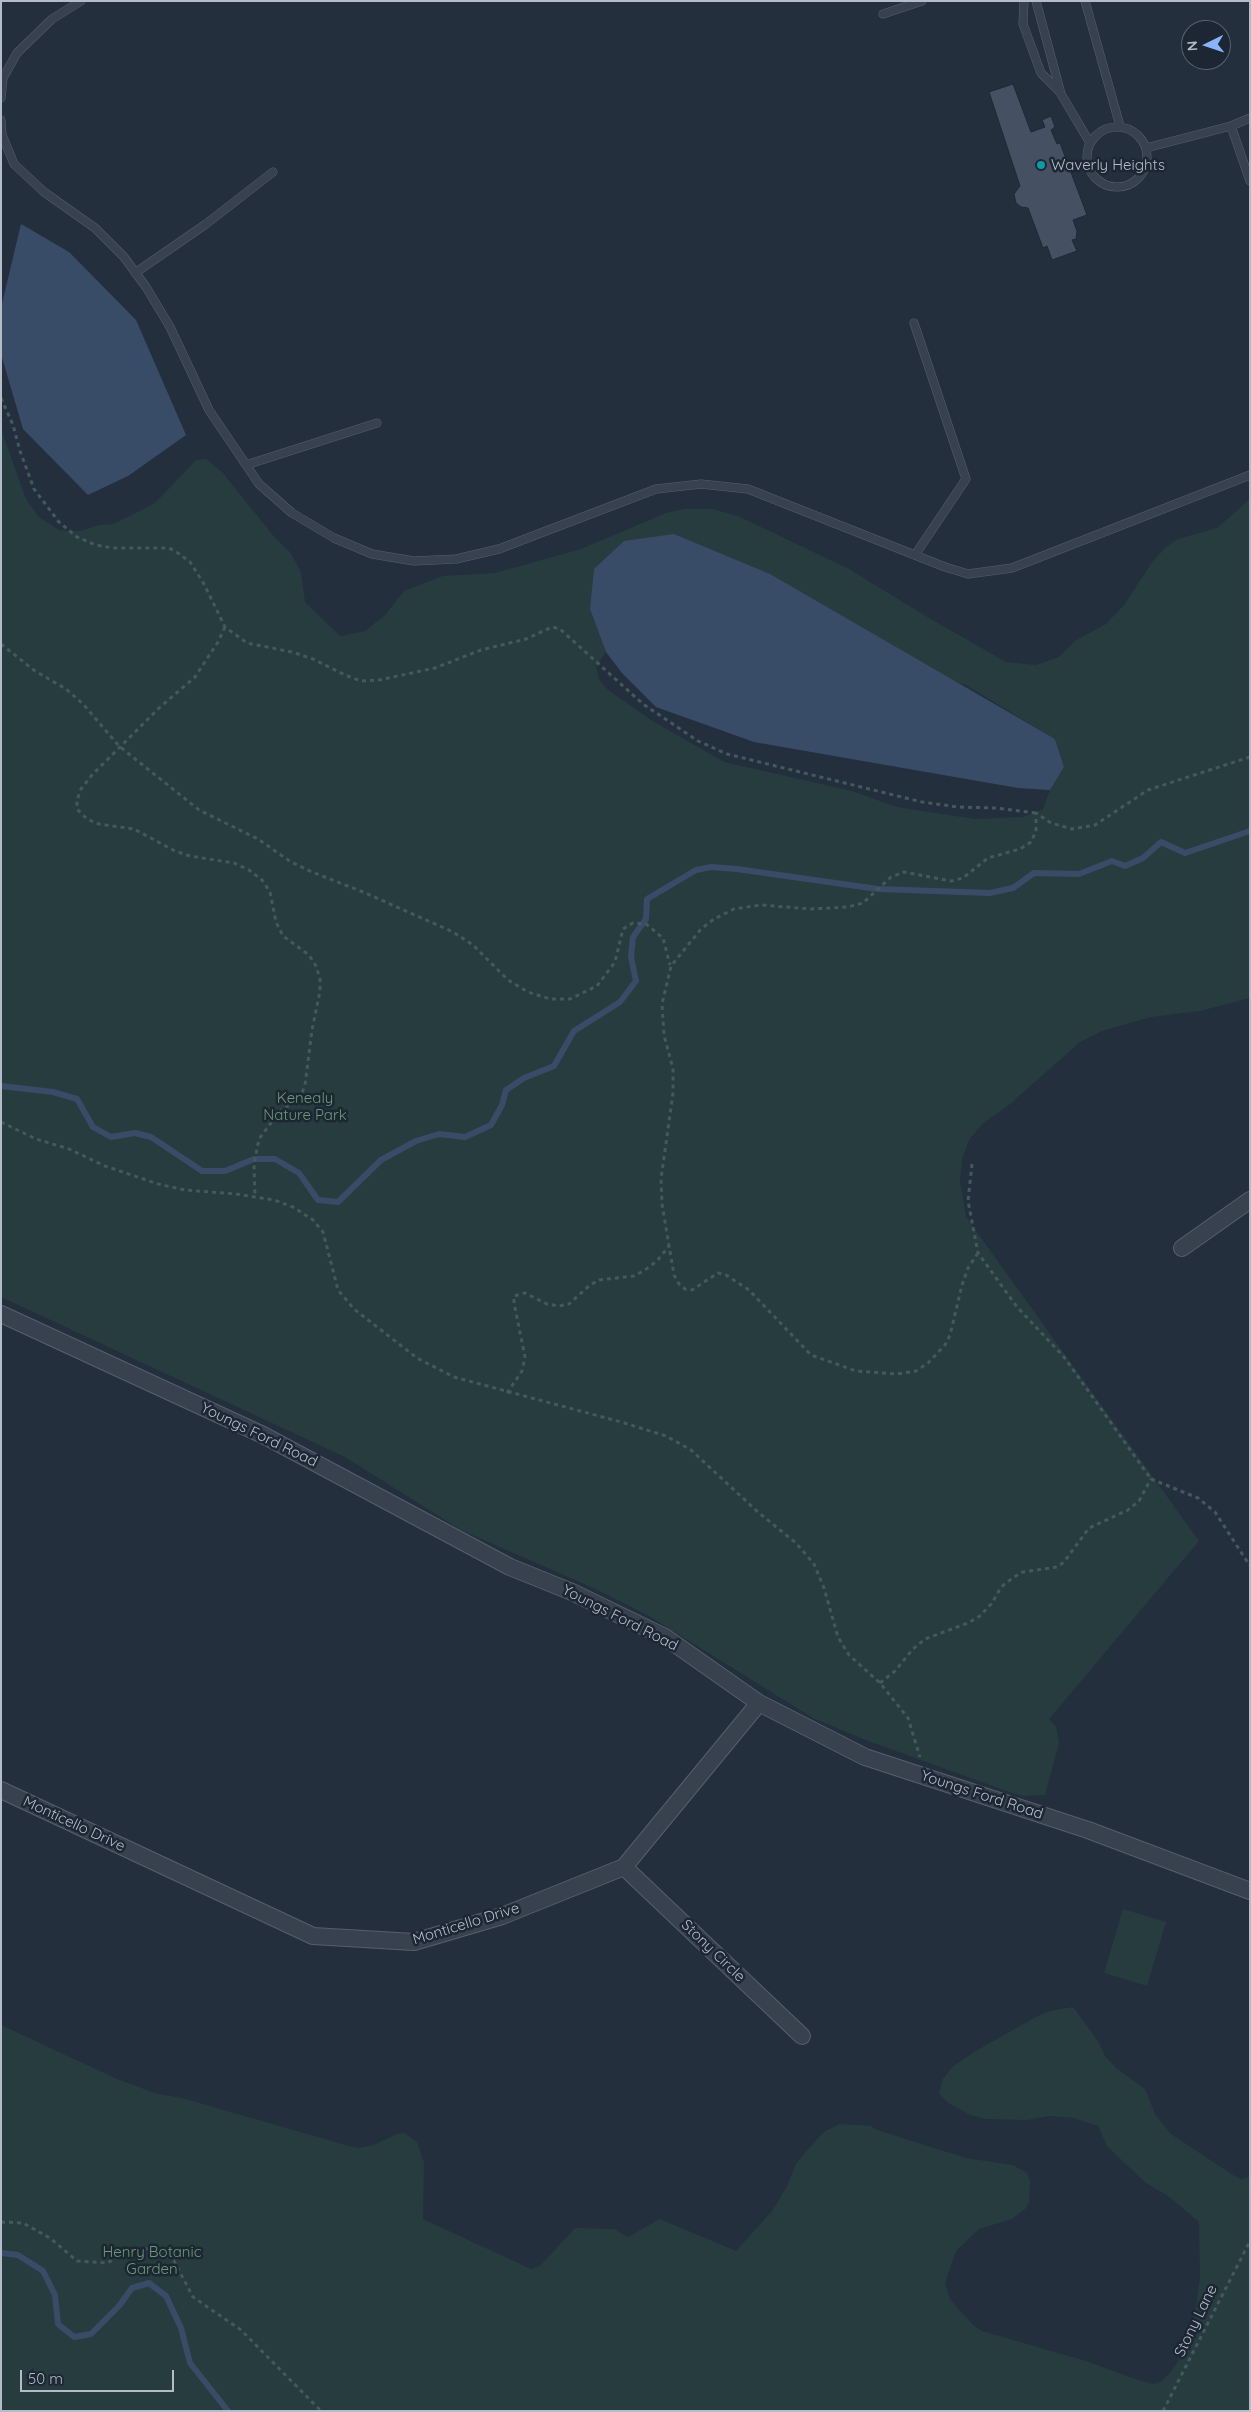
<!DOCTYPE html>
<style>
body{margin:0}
#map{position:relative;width:1251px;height:2412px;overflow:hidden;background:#242f3e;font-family:Quicksand,sans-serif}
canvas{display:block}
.frame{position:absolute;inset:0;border:2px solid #b4bcc9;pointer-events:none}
.north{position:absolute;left:1181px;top:20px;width:50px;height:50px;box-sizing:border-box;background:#1d2633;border:1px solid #59626f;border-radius:50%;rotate:266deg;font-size:14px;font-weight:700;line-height:20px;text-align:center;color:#b4bcc9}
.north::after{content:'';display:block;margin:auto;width:18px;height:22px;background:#8ab4f8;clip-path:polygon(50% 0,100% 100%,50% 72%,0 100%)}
.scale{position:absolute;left:20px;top:2370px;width:154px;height:22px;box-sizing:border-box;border:2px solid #b4bcc9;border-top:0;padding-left:6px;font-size:15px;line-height:18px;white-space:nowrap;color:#b4bcc9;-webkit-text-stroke:4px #1d2633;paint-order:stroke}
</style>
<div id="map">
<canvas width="1251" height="2412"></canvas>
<div class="frame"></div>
<div class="north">N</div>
<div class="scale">50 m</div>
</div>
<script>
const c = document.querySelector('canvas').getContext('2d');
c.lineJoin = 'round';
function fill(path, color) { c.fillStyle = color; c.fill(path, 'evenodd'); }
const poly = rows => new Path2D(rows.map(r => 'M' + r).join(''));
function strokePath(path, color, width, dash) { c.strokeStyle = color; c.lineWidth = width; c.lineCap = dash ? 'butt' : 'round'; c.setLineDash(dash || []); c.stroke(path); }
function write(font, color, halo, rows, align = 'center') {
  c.font = font + ' Quicksand,sans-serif'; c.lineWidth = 5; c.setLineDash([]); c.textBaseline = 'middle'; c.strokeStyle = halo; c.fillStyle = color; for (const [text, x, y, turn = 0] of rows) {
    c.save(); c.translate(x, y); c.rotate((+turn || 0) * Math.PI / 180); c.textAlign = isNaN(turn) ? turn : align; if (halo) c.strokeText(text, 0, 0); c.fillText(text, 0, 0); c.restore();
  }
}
const green = poly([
 [1,429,26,499,39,517,59,530,81,531,99,525,113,524,140,511,155,503,196,460,206,459,222,472,276,539,289,551,301,572,305,602,340,636,365,631,385,615,404,591,443,576,495,573,581,549,666,513,684,509,712,509,738,516,849,569,929,618,1006,662,1036,665,1059,657,1075,641,1106,624,1125,604,1152,562,1166,547,1178,539,1217,528,1250,499,1250,998,1200,1011,1151,1017,1102,1031,1080,1042,1010,1104,981,1125,969,1140,962,1159,960,1182,966,1217,1199,1541,1049,1719,1056,1726,1059,1743,1045,1795,1024,1796,1012,1793,863,1739,813,1718,649,1616,598,1590,461,1530,345,1457,1,1297],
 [590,609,964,684,1055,739,1064,767,1050,790,1043,809,1023,817,975,819,897,807,852,791,724,762,651,720,607,689,599,679,596,666,606,652],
 [1123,1909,1166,1922,1147,1986,1104,1973],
 [1073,2007,1098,2041,1105,2056,1116,2068,1145,2089,1155,2114,1171,2134,1233,2175,1241,2179,1250,2177,1250,2411,1,2411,1,2025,117,2079,158,2094,182,2098,349,2146,358,2148,374,2145,397,2134,405,2133,417,2142,424,2163,423,2219,531,2269,540,2266,575,2228,614,2229,628,2237,660,2219,736,2251,772,2211,786,2188,796,2164,807,2150,825,2131,840,2124,871,2126,877,2130,966,2158,1013,2165,1027,2173,1030,2180,1029,2203,1025,2209,1012,2219,979,2229,956,2251,945,2283,950,2299,973,2325,982,2331,1086,2361,1135,2379,1153,2384,1160,2382,1171,2372,1183,2353,1196,2308,1200,2277,1199,2222,1168,2196,1146,2183,1113,2152,1107,2146,1098,2126,1074,2118,1049,2116,1027,2120,986,2119,970,2115,950,2104,939,2094,943,2079,952,2067,974,2052,1036,2017,1050,2011]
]);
const water = poly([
 [21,224,69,252,136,320,186,435,128,476,88,495,23,429,1,354,1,308],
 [674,534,770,574,1055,739,1064,767,1050,790,1018,788,754,742,656,707,622,673,606,652,590,609,594,569,624,541]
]);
const stream = poly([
 [1,1086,53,1092,77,1099,93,1127,111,1137,135,1133,151,1137,202,1171,225,1171,254,1159,275,1159,299,1173,318,1200,338,1202,381,1160,416,1141,439,1134,465,1137,491,1125,502,1105,506,1090,524,1078,554,1066,574,1031,620,1002,636,981,631,957,633,937,646,919,647,899,696,870,711,867,737,869,878,889,990,893,1013,888,1034,873,1079,874,1112,861,1125,866,1143,858,1161,842,1185,853,1250,831],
 [1,2253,18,2255,43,2271,55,2295,58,2324,74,2337,91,2334,119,2306,132,2288,149,2283,166,2296,181,2328,190,2363,228,2411]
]);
const building = poly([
 [1013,84,1031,132,1045,127,1042,120,1051,116,1055,127,1051,130,1057,144,1060,143,1087,215,1073,220,1077,231,1076,239,1072,240,1077,251,1052,260,1047,246,1043,248,1028,208,1021,207,1016,203,1014,194,1020,186,989,92,1013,84]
]);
const path = poly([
 [1,398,13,425,20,451,34,489,59,522,77,537,96,545,113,548,169,548,178,553,190,562,204,584,225,627,247,643,292,652,313,659,345,675,361,681,379,680,435,668,481,650,526,639,552,627,560,629,643,704,698,741,727,754,922,802,958,807,995,808,1036,813],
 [225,627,218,642,195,677,158,709,92,775,81,789,77,800,77,809,87,819,99,824,134,829,175,851,190,856,234,863,249,870,262,880,270,892,276,922,283,936,309,955,316,966,320,979,320,991,312,1030,305,1085,300,1098,280,1111,259,1139,254,1164,255,1197],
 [1,644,35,671,66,689,83,704,119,746,199,810,258,839,291,862,312,872,363,892,453,932,473,945,508,980,528,992,550,999,570,999,597,986,615,962,623,929,633,923,646,924,663,938,670,965],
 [1,1122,36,1139,69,1149,105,1166,158,1184,185,1190,236,1194,274,1200,293,1207,313,1220,323,1232,338,1290,354,1309,417,1358,454,1377,621,1422,666,1436,691,1450,759,1513,796,1543,814,1564,824,1588,838,1637,849,1655,880,1683,908,1718,920,1757],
 [972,1164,968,1201,978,1253,1017,1307,1064,1357,1151,1479],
 [978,1253,968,1268,962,1285,950,1335,945,1345,928,1363,916,1371,897,1374,856,1371,811,1355,749,1290,726,1275,718,1273,692,1290,685,1289,679,1284,674,1275,662,1204,661,1179,673,1093,673,1069,664,1035,662,1004,671,966,701,929,714,919,734,909,761,905,811,909,848,907,863,903,891,877,904,872,951,881,963,878,988,858,1020,849,1031,842,1036,831,1036,813,1051,823,1072,829,1095,825,1148,790,1250,757],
 [507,1393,522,1371,525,1357,514,1303,514,1296,525,1293,547,1304,559,1306,569,1304,590,1285,599,1280,634,1276,645,1270,657,1261,669,1246],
 [1151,1479,1198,1498,1215,1512,1250,1566],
 [880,1683,895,1671,913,1649,925,1639,968,1623,980,1616,992,1603,1001,1587,1014,1577,1023,1572,1057,1567,1064,1562,1089,1528,1128,1510,1139,1501,1151,1479],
 [1,2222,23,2223,50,2238,77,2261,107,2263,132,2250,156,2248,174,2261,193,2297,241,2330,321,2411],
 [1163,2411,1250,2241]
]);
const service = poly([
 [1024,1,1023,24,1041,73,1060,92],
 [1036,1,1061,94,1090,143],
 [1085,1,1120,126],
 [883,14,922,1],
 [1,98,3,78,17,53,52,19,81,1],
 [1,120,2,135,14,164,44,192,95,228,124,257,146,287,170,327,209,410,259,484,292,513,334,538,372,554,414,561,456,559,499,549,656,489,701,484,748,489,945,567,968,574,1012,568,1250,475],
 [1231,126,1250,181],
 '1087 157a30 30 0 1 1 60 0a30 30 0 1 1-60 0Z',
 [1146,148,1231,126,1250,118],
 [135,273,206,224,273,172],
 [914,323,966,479,915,555],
 [246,465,377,423]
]);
const minor = poly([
 [1182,1248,1250,1200],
 [1,1314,263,1435,510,1567,572,1592,665,1637,759,1703,865,1757,1088,1830,1250,1891],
 [1,1790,313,1936,414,1942,502,1916,624,1867,759,1703],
 [624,1867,802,2036]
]);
const markers = [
 [1041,165,5,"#0f9aa8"]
];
const poiNames = [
 ["Waverly Heights",1051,165]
];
const parkNames = [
 ["Kenealy",305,1098],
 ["Nature Park",305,1115],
 ["Henry Botanic",152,2252],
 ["Garden",152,2269]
];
const streetNames = [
 ["Youngs Ford Road",259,1435,26],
 ["Youngs Ford Road",620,1618,27],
 ["Youngs Ford Road",982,1795,18],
 ["Monticello Drive",74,1824,25],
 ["Monticello Drive",466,1924,-17],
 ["Stony Circle",713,1951,44],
 ["Stony Lane",1196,2321,-64]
];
fill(green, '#263c3f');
fill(water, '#394c67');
strokePath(stream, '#394c67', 6);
fill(building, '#455162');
strokePath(building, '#1f2835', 1);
strokePath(service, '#565f6c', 9);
strokePath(minor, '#565f6c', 18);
strokePath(path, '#44595c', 3, [4, 4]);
strokePath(service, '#38414e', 8);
strokePath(minor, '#38414e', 16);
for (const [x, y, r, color] of markers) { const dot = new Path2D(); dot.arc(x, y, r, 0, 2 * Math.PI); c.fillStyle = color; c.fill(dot); strokePath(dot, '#1d2633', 2); }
write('15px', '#b4bcc9', '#1d2633', poiNames, 'left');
write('15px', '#6b9a76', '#1d2633', parkNames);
write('15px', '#b4bcc9', '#1d2633', streetNames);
</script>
